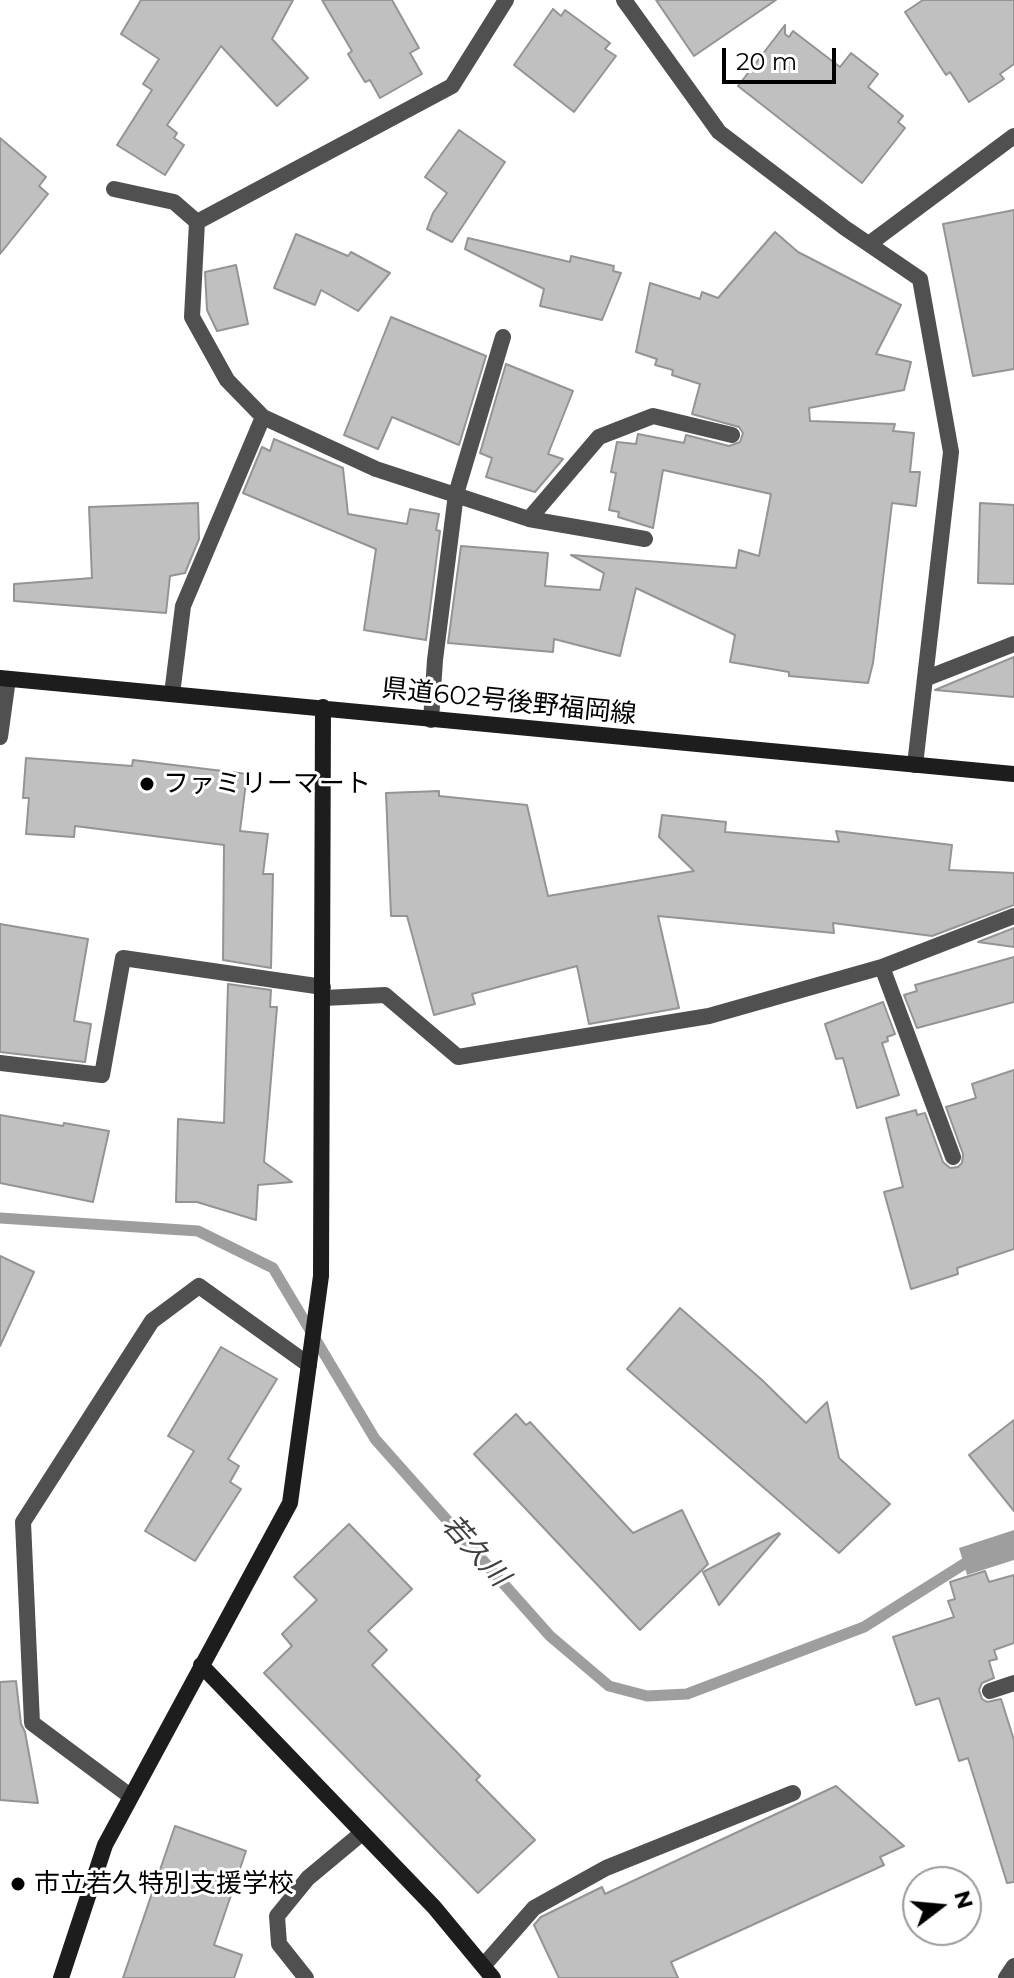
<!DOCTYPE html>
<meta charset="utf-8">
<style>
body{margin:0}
#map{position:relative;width:1014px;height:1978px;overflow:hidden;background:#fff;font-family:Montserrat,sans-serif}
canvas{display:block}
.north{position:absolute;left:902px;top:1866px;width:80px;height:80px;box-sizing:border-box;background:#fff;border:2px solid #999;border-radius:50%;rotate:74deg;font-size:22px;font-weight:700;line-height:32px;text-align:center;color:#000}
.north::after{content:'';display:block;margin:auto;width:28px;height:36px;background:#000;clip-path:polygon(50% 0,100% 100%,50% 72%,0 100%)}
.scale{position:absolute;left:722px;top:48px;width:114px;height:36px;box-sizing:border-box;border:4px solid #000;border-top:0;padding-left:10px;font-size:24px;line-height:28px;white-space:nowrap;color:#000;-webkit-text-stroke:6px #fff;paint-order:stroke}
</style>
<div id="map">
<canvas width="1014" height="1978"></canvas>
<div class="north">N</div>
<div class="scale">20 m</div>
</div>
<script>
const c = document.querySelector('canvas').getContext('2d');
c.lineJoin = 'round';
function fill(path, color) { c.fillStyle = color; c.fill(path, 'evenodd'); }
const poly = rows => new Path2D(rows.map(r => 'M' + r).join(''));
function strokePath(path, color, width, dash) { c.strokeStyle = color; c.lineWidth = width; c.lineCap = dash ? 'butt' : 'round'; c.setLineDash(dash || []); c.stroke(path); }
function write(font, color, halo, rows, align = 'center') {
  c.font = font + ' Montserrat,"Noto Sans JP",sans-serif'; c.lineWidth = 6; c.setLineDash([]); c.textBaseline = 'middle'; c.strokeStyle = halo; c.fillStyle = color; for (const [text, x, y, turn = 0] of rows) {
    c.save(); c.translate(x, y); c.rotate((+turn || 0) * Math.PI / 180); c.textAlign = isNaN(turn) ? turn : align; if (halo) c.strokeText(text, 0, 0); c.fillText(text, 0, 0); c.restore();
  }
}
const water = poly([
 [1014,1530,1014,1560,967,1575,959,1548]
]);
const stream = poly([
 [0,1218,198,1231,273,1268,375,1439,550,1636,609,1686,647,1696,687,1694,864,1627,964,1564]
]);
const building = poly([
 [141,0,293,0,272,39,308,78,277,106,221,46,167,125,177,133,174,138,184,145,165,175,117,145,152,90,143,84,159,59,121,34,141,0],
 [322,0,392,0,419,48,410,53,422,74,380,98,370,80,365,82,348,54,352,51,322,0],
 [656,0,776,0,694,56,656,0],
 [923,0,1014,0,1014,64,1000,74,1004,79,969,102,950,72,946,75,905,12,923,0],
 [553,9,561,16,565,10,610,43,605,49,616,56,574,112,514,65,553,9],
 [785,25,785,34,789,37,793,31,840,67,851,53,878,74,868,87,903,116,898,122,905,128,862,183,738,86,785,25],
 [459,130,505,162,452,242,427,229,433,213,447,193,425,177,459,130],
 [0,138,46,177,39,186,48,194,0,254,0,138],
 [1014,210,1014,369,973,376,943,224,1014,210],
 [775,232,798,252,901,305,876,354,911,362,904,390,809,408,810,421,895,424,893,431,914,433,910,472,920,472,916,506,892,503,873,663,868,683,789,676,789,672,730,662,735,635,636,588,620,656,554,639,553,652,448,643,461,546,548,553,545,586,600,590,604,573,571,555,736,568,739,550,759,556,771,494,663,470,653,528,618,517,619,512,609,510,616,473,611,472,617,442,636,444,638,434,684,443,686,435,729,446,740,442,743,433,739,427,692,414,700,384,672,375,673,370,655,365,657,359,636,352,650,283,700,299,702,292,718,298,775,232],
 [296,234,348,256,351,252,390,273,358,311,321,290,315,305,274,288,296,234],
 [468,238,570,262,571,256,614,266,613,271,621,273,602,320,540,306,544,289,465,249,468,238],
 [236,265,248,324,217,331,207,310,205,272,236,265],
 [391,317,486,356,459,445,392,417,378,449,344,435,391,317],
 [506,364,573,391,548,454,563,459,535,492,486,477,492,458,480,453,506,364],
 [274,439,343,468,348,514,407,524,410,509,439,514,436,530,440,531,426,640,364,630,376,549,243,493,262,447,270,451,274,439],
 [198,503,199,539,185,573,170,576,166,613,14,601,14,584,92,578,89,507,198,503],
 [980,503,1014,505,1014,584,978,583,980,503],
 [1014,657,1014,697,935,690,1014,657],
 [26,758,132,766,133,760,247,774,240,831,268,834,263,874,273,874,271,968,223,960,224,845,75,826,74,837,26,834,29,798,23,798,26,758],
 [439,791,439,796,527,805,548,896,694,871,659,837,662,815,726,822,725,832,839,842,836,831,952,845,949,870,1014,873,1014,905,932,936,833,923,834,933,658,916,679,1008,589,1024,577,966,472,994,475,1004,434,1015,407,916,391,916,386,793,439,791],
 [0,924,88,939,74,1021,91,1024,85,1062,0,1052,0,924],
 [1014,928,1014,947,978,942,1014,928],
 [1014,957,1014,1002,917,1028,904,995,917,991,915,985,1014,957],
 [228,984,271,990,270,1007,277,1007,264,1162,292,1182,258,1185,256,1220,197,1202,176,1202,178,1119,224,1123,228,984],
 [883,1002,895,1034,887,1037,888,1041,882,1043,899,1095,857,1108,843,1058,836,1059,825,1024,883,1002],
 [1014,1070,1014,1249,957,1268,958,1274,911,1289,884,1192,903,1187,886,1118,916,1110,917,1115,925,1113,943,1162,950,1168,958,1167,962,1163,963,1154,946,1107,976,1098,972,1084,1014,1070],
 [0,1115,63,1126,64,1123,109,1131,93,1202,0,1183,0,1115],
 [0,1256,34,1272,0,1346,0,1256],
 [680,1308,762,1380,806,1423,827,1402,839,1458,890,1504,839,1553,627,1369,680,1308],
 [221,1347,277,1379,228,1459,239,1466,230,1482,241,1489,195,1561,145,1531,194,1451,168,1436,221,1347],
 [516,1414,526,1425,530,1422,633,1533,682,1510,708,1564,640,1630,474,1454,516,1414],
 [1014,1420,1014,1511,969,1455,1014,1420],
 [349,1524,412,1589,368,1631,387,1650,372,1665,480,1776,476,1780,535,1840,478,1893,264,1673,292,1646,282,1634,317,1600,294,1577,349,1524],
 [779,1533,780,1534,719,1605,703,1572,779,1533],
 [985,1571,989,1582,1014,1575,1014,1643,994,1650,997,1659,989,1661,994,1678,982,1683,979,1690,982,1699,987,1702,1001,1699,1014,1740,1014,1882,1007,1883,968,1758,959,1761,939,1698,916,1705,893,1637,954,1617,948,1601,955,1599,950,1582,985,1571],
 [16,1681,21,1724,25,1732,38,1803,0,1800,0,1682,16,1681],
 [836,1786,904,1846,880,1857,884,1865,671,1962,678,1978,559,1978,534,1925,541,1917,602,1887,605,1894,836,1786],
 [175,1826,246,1851,214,1945,242,1955,234,1978,123,1978,175,1826]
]);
const lane = poly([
 [484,1965,534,1908,606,1868,793,1793],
 [306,1978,279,1944,277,1916,308,1878,362,1833]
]);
const street = poly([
 [624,0,719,132,845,228,920,279,951,452,915,765],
 [114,189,174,202,197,222,452,86,506,0],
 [869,244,1014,136],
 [263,417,376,469,529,519,599,437,653,416,732,435],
 [529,519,645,539],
 [927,678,1014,644],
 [172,694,183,606,263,417,227,380,192,317,197,222],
 [431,720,435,660,456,494,503,337],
 [0,737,8,679],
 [882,967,953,1157],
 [324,998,385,995,458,1057,709,1016,882,967,1014,916],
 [0,1063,102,1075,123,958,323,987],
 [990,1691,1014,1683],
 [130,1796,32,1723,23,1522,152,1321,199,1286,309,1365],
 [1006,1978,1014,1966]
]);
const secondary = poly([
 [0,678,1014,774],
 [201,1665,434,1907,493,1978],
 [61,1978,105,1845,290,1503,321,1276,323,707]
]);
const markers = [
 [147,784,8,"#000"],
 [18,1884,8,"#000"]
];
const streetNames = [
 ["県道602号後野福岡線",509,702,6]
];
const poiNames = [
 ["ファミリーマート",163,784],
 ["市立若久特別支援学校",34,1884]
];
const waterNames = [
 ["若久川",475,1551,48]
];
fill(water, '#9e9e9e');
strokePath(stream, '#9e9e9e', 11);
fill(building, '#c0c0c0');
strokePath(building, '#949494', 2);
strokePath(lane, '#505050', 16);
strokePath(street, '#505050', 16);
strokePath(secondary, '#1d1d1d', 16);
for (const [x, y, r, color] of markers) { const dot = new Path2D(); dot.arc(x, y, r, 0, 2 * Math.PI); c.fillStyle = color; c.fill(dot); strokePath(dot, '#fff', 3); }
write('26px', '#000', '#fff', streetNames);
write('26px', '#000', '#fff', poiNames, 'left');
write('italic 28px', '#3f3f3f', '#fff', waterNames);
</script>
